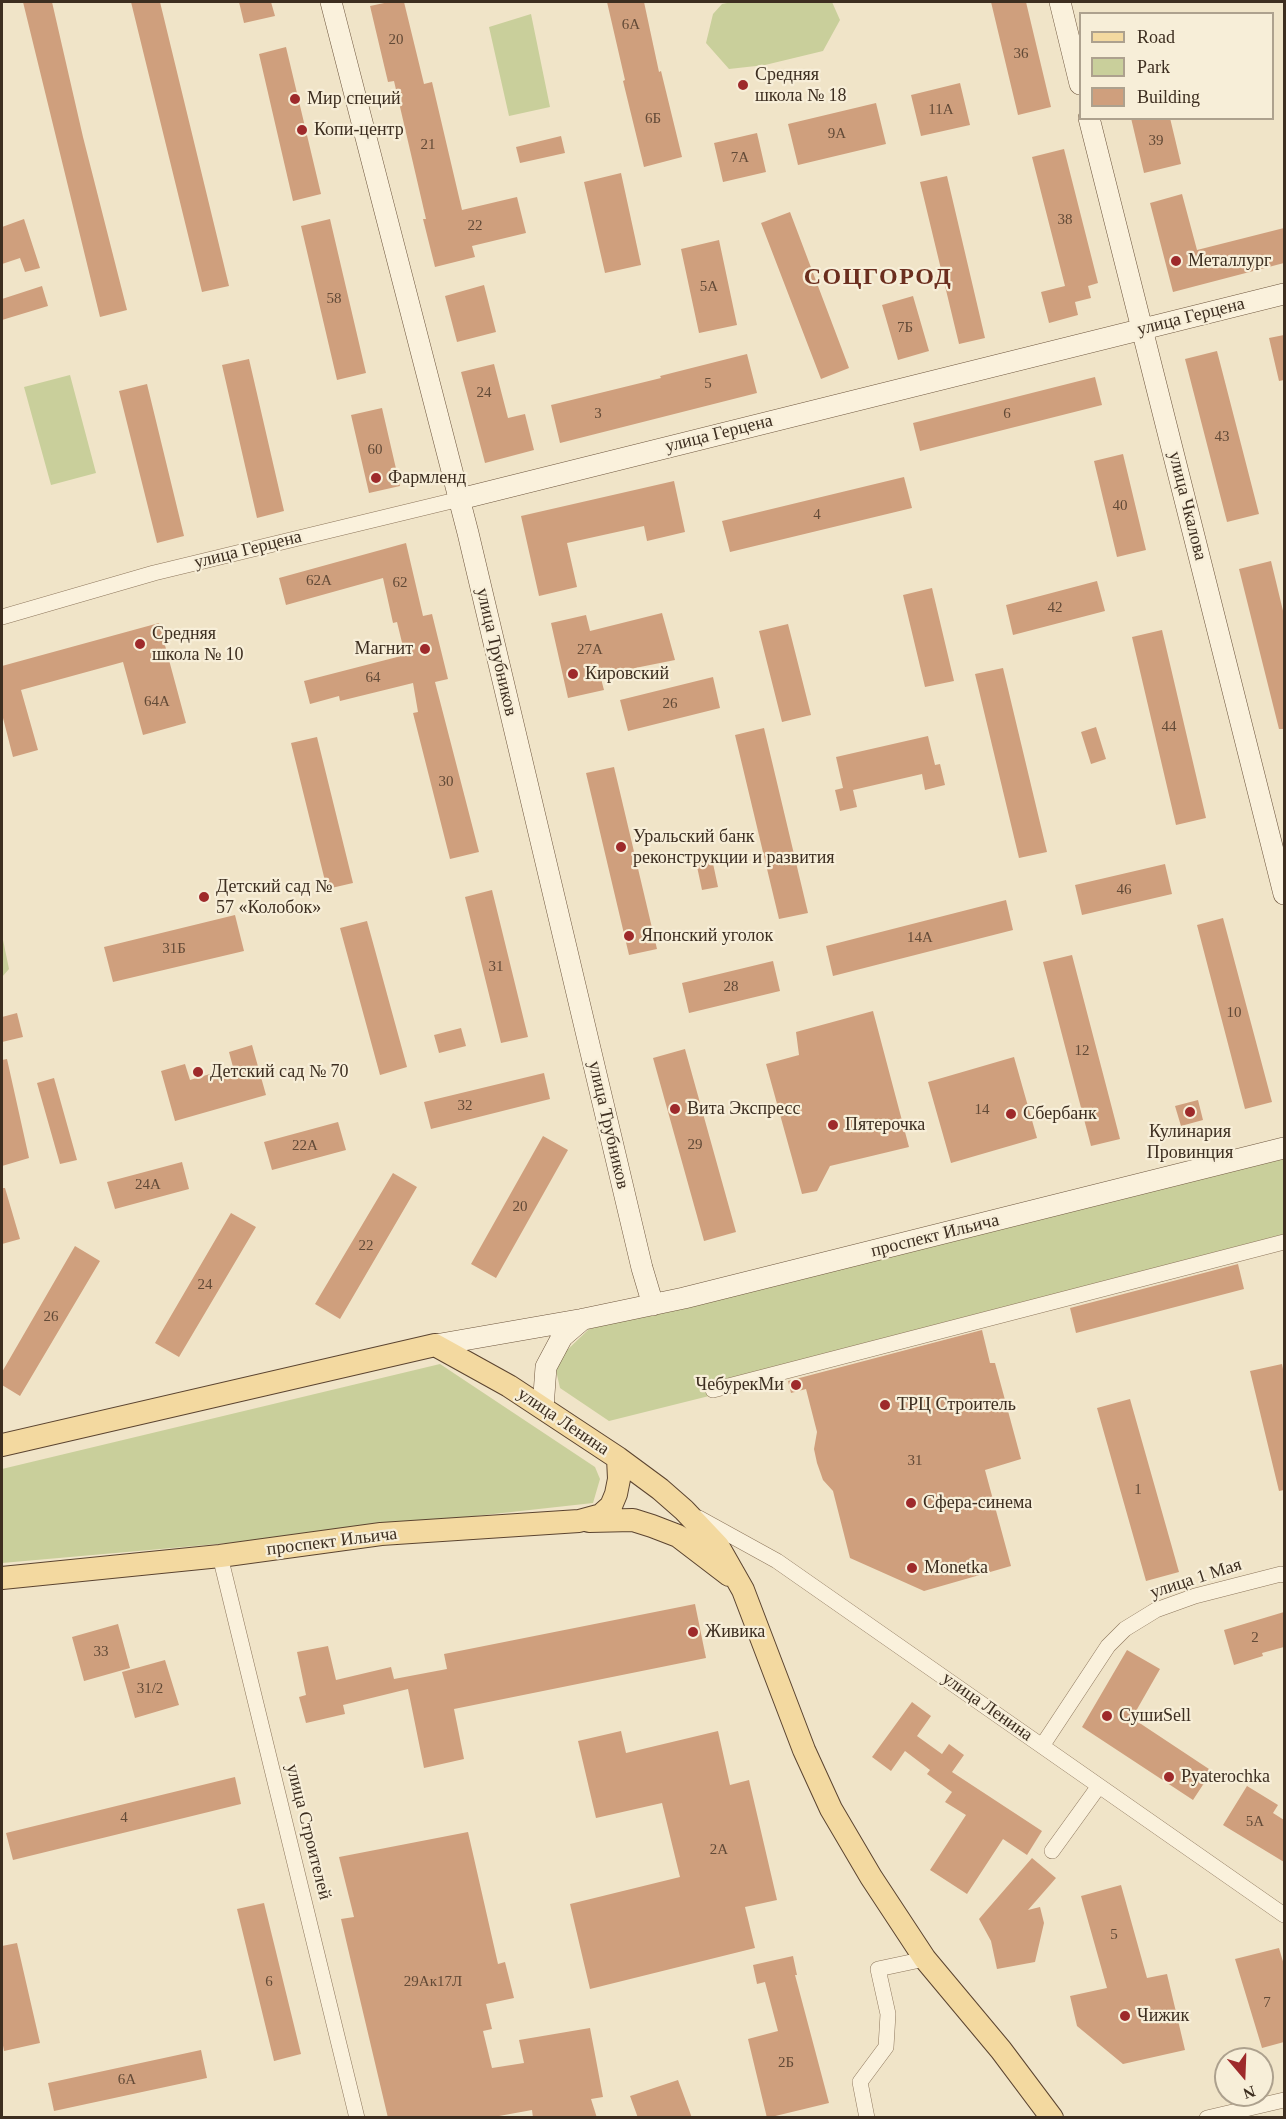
<!DOCTYPE html>
<meta charset="utf-8">
<style>
body{margin:0}
#map{position:relative;width:1286px;height:2119px;overflow:hidden;background:#f0e4c8;font-family:Georgia,serif}
canvas{display:block}
.frame{position:absolute;inset:0;border:3px solid #3d2e20;pointer-events:none}
.legend{position:absolute;left:1079px;top:12px;width:195px;height:108px;box-sizing:border-box;background:#f7eed8;border:2px solid #ada18e;margin:0;padding:8px 10px;list-style:none;font-size:18px;color:#3d2e20}
.legend li{display:flex;align-items:center;gap:12px;height:30px}
.legend b{width:30px;border:2px solid #ada18e}
.north{position:absolute;left:1214px;top:2047px;width:60px;height:60px;box-sizing:border-box;background:#f7eed8;border:2px solid #ada18e;border-radius:50%;rotate:161deg;font-size:16px;font-weight:700;line-height:24px;text-align:center;color:#3d2e20}
.north::after{content:'';display:block;margin:auto;width:21px;height:27px;background:#9e2a2b;clip-path:polygon(50% 0,100% 100%,50% 72%,0 100%)}
</style>
<div id="map">
<canvas width="1286" height="2119"></canvas>
<div class="frame"></div>
<ul class="legend">
<li><b style="height:8px;background:#f3d9a0"></b>Road</li>
<li><b style="height:16px;background:#c9cf9b"></b>Park</li>
<li><b style="height:16px;background:#cf9f7d"></b>Building</li>
</ul>
<div class="north">N</div>
</div>
<script>
const c = document.querySelector('canvas').getContext('2d');
c.lineJoin = 'round';
function fill(path, color) { c.fillStyle = color; c.fill(path, 'evenodd'); }
const poly = rows => new Path2D(rows.map(r => 'M' + r).join(''));
function strokePath(path, color, width, dash) { c.strokeStyle = color; c.lineWidth = width; c.lineCap = dash ? 'butt' : 'round'; c.setLineDash(dash || []); c.stroke(path); }
function write(font, color, halo, rows, align = 'center') {
  c.font = font + ' Georgia,serif'; c.lineWidth = 4.5; c.setLineDash([]); c.textBaseline = 'middle'; c.strokeStyle = halo; c.fillStyle = color; for (const [text, x, y, turn = 0] of rows) {
    c.save(); c.translate(x, y); c.rotate((+turn || 0) * Math.PI / 180); c.textAlign = isNaN(turn) ? turn : align; if (halo) c.strokeText(text, 0, 0); c.fillText(text, 0, 0); c.restore();
  }
}
const green = poly([
 [732,2,832,2,840,20,823,51,765,65,729,69,706,43,713,14,722,4],
 [531,14,550,107,509,116,489,27],
 [70,375,96,473,51,485,24,387],
 [2,935,9,969,2,977],
 [1284,1157,1284,1244,981,1328,609,1421,560,1388,555,1366,563,1354,589,1329],
 [440,1364,595,1467,600,1479,593,1503,240,1542,2,1563,2,1469]
]);
const building = poly([
 [23,2,52,2,83,137,127,310,100,317],
 [131,2,160,2,229,286,202,292],
 [239,2,271,2,275,16,244,23],
 [389,2,404,2,424,84,432,82,462,210,517,197,526,233,472,246,475,257,435,267,423,219,426,219,394,81,388,82,370,6],
 [607,2,644,2,659,72,661,71,682,157,644,167,623,81,625,80],
 [991,2,1026,2,1051,107,1018,115],
 [286,47,321,194,293,201,259,54],
 [960,83,970,125,921,136,911,95],
 [876,103,886,144,798,165,788,124],
 [1131,118,1170,118,1181,164,1144,173],
 [757,133,766,172,723,182,714,143],
 [561,136,565,153,520,163,516,147],
 [1064,149,1098,283,1088,286,1091,298,1075,302,1078,315,1049,323,1041,292,1065,286,1032,157],
 [621,173,641,265,605,273,584,182],
 [947,176,985,338,959,344,920,182],
 [1182,194,1197,250,1284,228,1284,263,1173,292,1150,203],
 [790,212,849,368,821,379,761,223],
 [24,219,40,268,25,272,20,258,2,264,2,227],
 [330,219,366,373,337,380,301,226],
 [719,240,737,325,699,333,681,249],
 [484,285,496,332,457,342,445,296],
 [42,286,48,306,2,320,2,299],
 [913,296,929,351,898,360,882,305],
 [1284,335,1284,380,1279,381,1269,338],
 [1217,351,1259,514,1227,522,1185,359],
 [747,354,757,393,560,443,551,405,661,378,660,376],
 [249,359,284,511,257,518,222,365],
 [494,364,508,418,525,414,534,450,485,463,461,372],
 [1095,377,1102,405,920,451,913,423],
 [147,384,184,536,157,543,119,391],
 [382,408,400,486,369,493,351,415],
 [1123,454,1146,550,1117,557,1094,461],
 [904,477,912,508,730,552,722,521],
 [674,481,685,532,647,541,644,526,567,543,577,587,539,596,521,516],
 [406,543,423,616,432,614,448,679,435,682,479,852,450,859,413,713,418,712,413,683,340,701,339,696,310,704,304,681,405,655,397,622,393,623,383,578,286,605,279,578],
 [1271,561,1284,615,1284,729,1279,729,1239,569],
 [1097,581,1105,611,1013,635,1006,605],
 [932,588,954,681,925,687,903,595],
 [662,613,675,660,600,675,604,690,568,698,551,623,586,615,590,631],
 [159,623,186,723,143,735,123,662,21,690,38,750,13,757,2,714,2,666],
 [788,624,811,715,782,722,759,631],
 [1162,630,1206,818,1176,825,1132,637],
 [1003,668,1047,852,1019,858,975,674],
 [713,677,720,708,628,731,620,700],
 [1096,727,1106,759,1091,764,1081,732],
 [764,728,808,913,779,919,735,735],
 [928,736,935,765,940,764,945,785,925,790,922,774,853,790,857,807,840,811,835,790,843,788,836,757],
 [317,737,353,883,327,889,291,743],
 [614,767,657,949,629,955,586,773],
 [711,854,718,887,702,890,695,857],
 [1165,864,1172,894,1082,915,1075,885],
 [492,890,528,1037,501,1043,465,897],
 [1006,900,1013,930,833,976,826,946],
 [235,915,244,951,113,982,104,947],
 [1223,918,1272,1102,1245,1109,1197,925],
 [367,921,407,1067,380,1075,340,928],
 [1072,955,1120,1139,1091,1146,1043,962],
 [773,961,780,991,689,1013,682,983],
 [873,1011,909,1147,830,1166,817,1191,802,1194,766,1064,799,1055,796,1032],
 [17,1013,23,1037,2,1042,2,1017],
 [461,1028,466,1046,439,1053,434,1035],
 [252,1045,266,1095,175,1121,161,1071,185,1064,190,1080,233,1067,229,1052],
 [685,1049,736,1232,704,1241,653,1058],
 [1014,1057,1037,1138,951,1163,928,1082],
 [7,1059,29,1158,2,1166,2,1060],
 [544,1073,550,1099,431,1129,424,1102],
 [54,1078,77,1160,60,1164,37,1083],
 [1198,1100,1203,1120,1181,1126,1175,1106],
 [338,1122,346,1150,272,1170,264,1142],
 [543,1136,568,1150,496,1278,471,1264],
 [182,1162,189,1189,115,1209,107,1182],
 [393,1173,417,1187,340,1319,315,1304],
 [2,1188,5,1188,20,1239,2,1244],
 [231,1213,256,1227,179,1357,155,1343],
 [75,1246,100,1261,20,1396,2,1385,2,1372],
 [1238,1264,1244,1289,1076,1333,1070,1308],
 [982,1330,990,1363,995,1363,1021,1459,985,1470,1011,1566,924,1591,850,1558,833,1491,823,1480,817,1463,814,1449,817,1432,806,1389,791,1393,788,1381],
 [1282,1364,1284,1374,1284,1490,1279,1491,1250,1371],
 [1130,1399,1179,1572,1146,1581,1097,1408],
 [695,1604,706,1658,454,1709,464,1759,424,1768,408,1689,343,1705,345,1714,306,1723,299,1697,306,1695,297,1652,328,1646,336,1680,391,1667,394,1679,447,1669,444,1654],
 [1284,1612,1284,1647,1262,1653,1263,1656,1234,1665,1224,1630],
 [118,1624,130,1668,84,1681,72,1637],
 [1127,1650,1160,1669,1132,1718,1212,1771,1193,1800,1082,1727],
 [165,1660,179,1705,135,1718,122,1672],
 [912,1702,931,1716,917,1736,942,1754,949,1744,964,1755,952,1772,1042,1831,1027,1855,1003,1839,967,1894,930,1870,966,1815,945,1802,952,1792,927,1774,930,1770,905,1751,891,1771,872,1757],
 [621,1731,626,1753,718,1731,730,1785,749,1780,777,1900,745,1907,755,1948,590,1989,570,1904,680,1877,662,1803,596,1818,578,1741],
 [235,1777,241,1804,13,1860,6,1833],
 [1247,1786,1278,1805,1273,1813,1284,1820,1284,1862,1223,1825],
 [468,1832,498,1964,505,1962,514,1998,486,2004,492,2029,483,2031,492,2068,524,2063,519,2040,590,2028,603,2097,591,2099,597,2118,533,2118,532,2110,488,2118,388,2118,341,1919,354,1917,339,1857],
 [1032,1858,1056,1878,1028,1910,1040,1907,1044,1923,1035,1962,997,1969,991,1941,979,1919],
 [1121,1885,1147,1978,1167,1974,1185,2050,1123,2064,1077,2026,1070,1996,1107,1988,1081,1896],
 [264,1903,301,2054,274,2061,237,1909],
 [17,1943,40,2043,4,2051,2,2040,2,1946],
 [1279,1948,1284,1965,1284,2042,1262,2048,1235,1959],
 [793,1956,797,1975,795,1975,829,2103,767,2118,748,2039,778,2031,765,1982,757,1984,753,1965],
 [201,2050,207,2078,54,2111,48,2083],
 [678,2080,692,2118,638,2118,630,2096]
]);
const street = poly([
 [2,617,154,573,460,499],
 [713,1390,1284,1242],
 [699,1518,777,1561,1284,1915],
 [220,1556,357,2118],
 [1042,1746,1108,1646,1125,1629,1156,1610,1195,1596,1281,1574,1284,1575],
 [1052,1851,1099,1786],
 [867,2118,860,2082,886,2047,888,2014,878,1969,925,1959],
 [1207,2118,1284,2100]
]);
const secondary = poly([
 [331,2,468,533,642,1268,653,1305],
 [1060,2,1080,84],
 [1089,118,1284,894],
 [460,499,1284,294],
 [435,1345,584,1319,684,1298,1284,1148],
 [543,1408,546,1367,562,1337,583,1319]
]);
const primary = poly([
 [2,1445,435,1345,509,1386,618,1458,660,1489,684,1510,718,1546,743,1590,804,1750,831,1809,871,1877,925,1959,1001,2050,1052,2118],
 [589,1521,633,1520,652,1526,678,1536,729,1575],
 [2,1578,220,1556,381,1534,579,1521,601,1515,611,1506,616,1494,619,1479,618,1458]
]);
const markers = [
 [743,85,6,"#9e2a2b"],
 [295,99,6,"#9e2a2b"],
 [302,130,6,"#9e2a2b"],
 [1176,261,6,"#9e2a2b"],
 [376,478,6,"#9e2a2b"],
 [140,644,6,"#9e2a2b"],
 [425,649,6,"#9e2a2b"],
 [573,674,6,"#9e2a2b"],
 [621,847,6,"#9e2a2b"],
 [204,897,6,"#9e2a2b"],
 [629,936,6,"#9e2a2b"],
 [198,1072,6,"#9e2a2b"],
 [675,1109,6,"#9e2a2b"],
 [1190,1112,6,"#9e2a2b"],
 [1011,1114,6,"#9e2a2b"],
 [833,1125,6,"#9e2a2b"],
 [796,1385,6,"#9e2a2b"],
 [885,1405,6,"#9e2a2b"],
 [911,1503,6,"#9e2a2b"],
 [912,1568,6,"#9e2a2b"],
 [693,1632,6,"#9e2a2b"],
 [1107,1716,6,"#9e2a2b"],
 [1169,1777,6,"#9e2a2b"],
 [1125,2016,6,"#9e2a2b"]
];
const numberNames = [
 ["6А",631,25],
 ["20",396,40],
 ["36",1021,54],
 ["11А",941,110],
 ["6Б",653,119],
 ["9А",837,134],
 ["39",1156,141],
 ["21",428,145],
 ["7А",740,158],
 ["38",1065,220],
 ["22",475,226],
 ["5А",709,287],
 ["58",334,299],
 ["7Б",905,328],
 ["5",708,384],
 ["24",484,393],
 ["3",598,414],
 ["6",1007,414],
 ["43",1222,437],
 ["60",375,450],
 ["40",1120,506],
 ["4",817,515],
 ["62А",319,581],
 ["62",400,583],
 ["42",1055,608],
 ["27А",590,650],
 ["64",373,678],
 ["64А",157,702],
 ["26",670,704],
 ["44",1169,727],
 ["30",446,782],
 ["46",1124,890],
 ["14А",920,938],
 ["31Б",174,949],
 ["31",496,967],
 ["28",731,987],
 ["10",1234,1013],
 ["12",1082,1051],
 ["32",465,1106],
 ["14",982,1110],
 ["29",695,1145],
 ["22А",305,1146],
 ["24А",148,1185],
 ["20",520,1207],
 ["22",366,1246],
 ["24",205,1285],
 ["26",51,1317],
 ["31",915,1461],
 ["1",1138,1490],
 ["2",1255,1638],
 ["33",101,1652],
 ["31/2",150,1689],
 ["4",124,1818],
 ["5А",1255,1822],
 ["2А",719,1850],
 ["5",1114,1935],
 ["6",269,1982],
 ["29Ак17Л",433,1982],
 ["7",1267,2003],
 ["2Б",786,2063],
 ["6А",127,2080]
];
const poiNames = [
 ["Средняя",755,75],
 ["школа № 18",755,96],
 ["Мир специй",307,99],
 ["Копи-центр",314,130],
 ["Металлург",1188,261],
 ["Фармленд",388,478],
 ["Средняя",152,634],
 ["школа № 10",152,655],
 ["Магнит",413,649,"right"],
 ["Кировский",585,674],
 ["Уральский банк",633,837],
 ["реконструкции и развития",633,858],
 ["Детский сад №",216,887],
 ["57 «Колобок»",216,908],
 ["Японский уголок",641,936],
 ["Детский сад № 70",210,1072],
 ["Вита Экспресс",687,1109],
 ["Сбербанк",1023,1114],
 ["Пятерочка",845,1125],
 ["Кулинария",1190,1132,"center"],
 ["Провинция",1190,1153,"center"],
 ["ЧебурекМи",784,1385,"right"],
 ["ТРЦ Строитель",897,1405],
 ["Сфера-синема",923,1503],
 ["Monetka",924,1568],
 ["Живика",705,1632],
 ["СушиSell",1119,1716],
 ["Pyaterochka",1181,1777],
 ["Чижик",1137,2016]
];
const streetNames = [
 ["улица Герцена",1191,317,-14],
 ["улица Герцена",719,434,-14],
 ["улица Чкалова",1187,506,76],
 ["улица Герцена",248,550,-14],
 ["улица Трубников",496,652,77],
 ["улица Трубников",608,1125,77],
 ["проспект Ильича",935,1236,-14],
 ["улица Ленина",563,1422,34],
 ["проспект Ильича",332,1542,-7],
 ["улица 1 Мая",1196,1579,-18],
 ["улица Ленина",987,1707,35],
 ["улица Строителей",308,1832,76]
];
const districtNames = [
 ["СОЦГОРОД",878,278]
];
fill(green, '#c9cf9b');
fill(building, '#cf9f7d');
strokePath(street, '#8d765c', 16);
strokePath(secondary, '#6f573f', 22);
strokePath(primary, '#5b4430', 24);
strokePath(street, '#faf1dc', 15);
strokePath(secondary, '#faf1dc', 21);
strokePath(primary, '#f3d9a0', 22);
for (const [x, y, r, color] of markers) { const dot = new Path2D(); dot.arc(x, y, r, 0, 2 * Math.PI); c.fillStyle = color; c.fill(dot); strokePath(dot, '#f7eed8', 2); }
write('15px', '#624a37', null, numberNames);
write('18px', '#3d2e20', '#f7eed8', poiNames, 'left');
write('18px', '#3d2e20', '#f7eed8', streetNames);
c.letterSpacing = '1.5px';
write('bold 24px', '#6b2e1e', '#f7eed8', districtNames);
c.letterSpacing = '0px';
</script>
